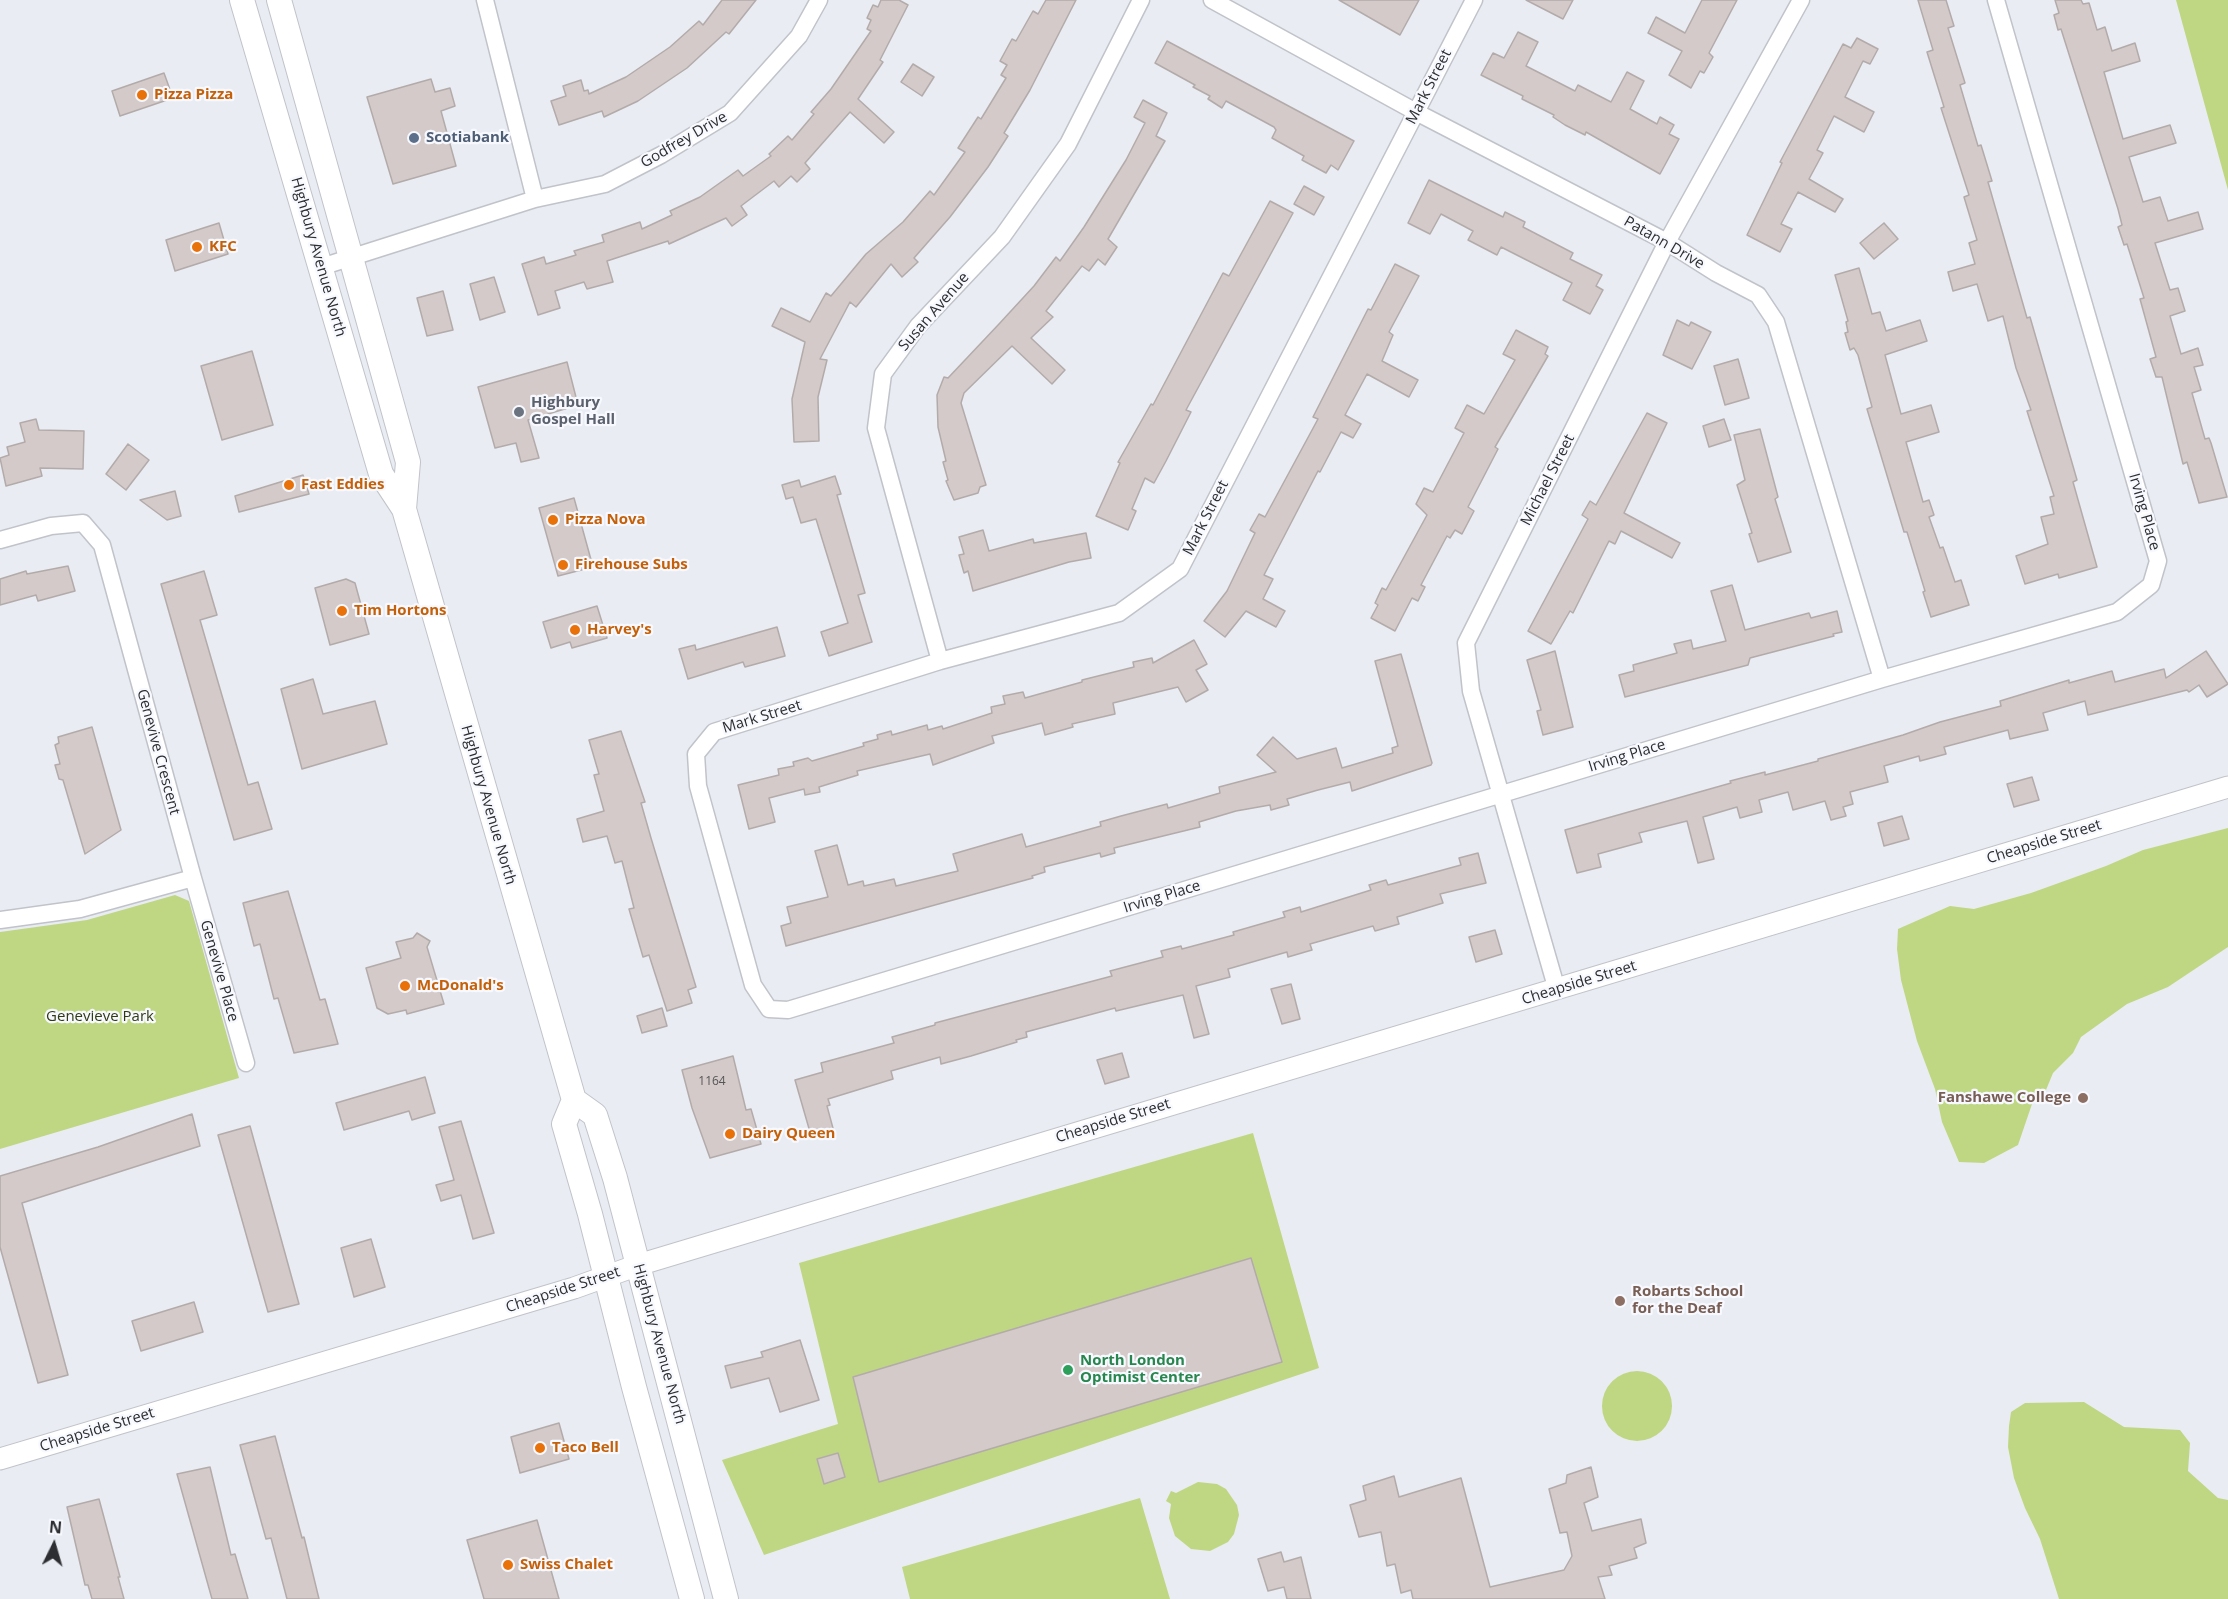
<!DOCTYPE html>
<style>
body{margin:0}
#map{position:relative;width:2228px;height:1599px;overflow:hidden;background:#e9ecf3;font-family:"Open Sans",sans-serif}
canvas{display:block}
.north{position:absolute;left:24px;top:1515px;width:60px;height:60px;-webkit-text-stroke:4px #f7f9ff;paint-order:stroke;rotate:5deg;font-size:16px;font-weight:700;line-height:24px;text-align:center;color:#2d2e31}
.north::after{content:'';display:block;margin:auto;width:21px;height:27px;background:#2d2e31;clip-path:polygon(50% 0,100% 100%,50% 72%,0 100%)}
</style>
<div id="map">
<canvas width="2228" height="1599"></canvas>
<div class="north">N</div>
</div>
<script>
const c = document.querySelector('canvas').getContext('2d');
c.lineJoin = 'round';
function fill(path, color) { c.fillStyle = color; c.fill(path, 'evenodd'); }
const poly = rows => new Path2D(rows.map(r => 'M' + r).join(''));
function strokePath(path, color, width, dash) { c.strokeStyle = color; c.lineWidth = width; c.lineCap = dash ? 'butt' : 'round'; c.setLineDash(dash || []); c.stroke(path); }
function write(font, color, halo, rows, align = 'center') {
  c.font = font + ' "Open Sans",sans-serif'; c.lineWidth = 4.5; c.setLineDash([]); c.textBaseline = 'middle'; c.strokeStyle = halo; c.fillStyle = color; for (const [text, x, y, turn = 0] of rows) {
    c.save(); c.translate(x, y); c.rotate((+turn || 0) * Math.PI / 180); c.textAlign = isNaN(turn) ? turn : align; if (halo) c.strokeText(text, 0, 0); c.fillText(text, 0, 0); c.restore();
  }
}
const green = poly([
 [2176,0,2228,0,2228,190],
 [2228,828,2228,947,2168,987,2127,1004,2081,1037,2073,1053,2053,1073,2046,1090,2032,1104,2018,1145,1984,1163,1959,1162,1942,1122,1935,1089,1917,1041,1901,980,1897,949,1898,929,1950,906,1974,909,2031,893,2106,866,2143,850],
 [175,895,189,901,239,1078,0,1149,0,932,87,920],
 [1253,1133,1319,1368,764,1555,722,1460,838,1424,799,1263],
 '1602 1406a35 35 0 1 1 70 0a35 35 0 1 1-70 0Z',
 [2084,1402,2124,1427,2180,1430,2190,1443,2188,1471,2218,1498,2228,1500,2228,1599,2059,1599,2040,1539,2025,1508,2014,1478,2008,1447,2009,1426,2011,1412,2025,1403],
 [1198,1482,1217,1484,1226,1489,1237,1505,1239,1515,1234,1534,1228,1542,1210,1551,1191,1549,1175,1536,1169,1518,1171,1504,1166,1501,1171,1491,1176,1493],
 [1140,1498,1170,1599,910,1599,902,1567]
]);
const building = poly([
 [722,0,756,0,729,34,726,32,687,68,638,101,604,117,602,111,559,125,551,101,566,96,563,86,581,80,584,91,588,90,589,94,626,77,670,47,699,21,703,25,722,0],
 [881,0,899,0,908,5,880,60,883,62,858,99,894,132,884,143,850,112,805,163,810,169,797,182,791,176,779,187,774,181,741,206,747,215,732,226,726,218,669,244,668,241,607,261,613,282,587,289,584,282,555,291,560,308,538,315,522,264,544,257,546,264,576,255,574,251,604,242,602,235,640,222,642,229,672,215,670,211,700,197,738,170,743,176,771,156,769,154,788,136,792,140,814,114,811,112,831,89,871,31,867,29,871,20,867,18,873,5,878,7,881,0],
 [1046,0,1076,0,1030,90,1004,133,1008,136,988,167,950,217,914,258,918,262,902,277,891,264,856,307,850,302,820,359,827,360,818,397,819,441,794,442,792,399,805,342,772,326,781,308,810,322,826,293,831,296,866,254,903,222,930,191,934,195,965,152,958,148,978,117,981,119,1006,78,1001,75,1007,65,1000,61,1012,39,1016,41,1033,11,1038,14,1046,0],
 [1339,0,1419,0,1400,35,1339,0],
 [1526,0,1573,0,1563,19,1526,0],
 [1702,0,1737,0,1709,53,1713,57,1704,73,1700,71,1691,88,1669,75,1682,51,1648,33,1656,17,1685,33,1702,0],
 [1918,0,1946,0,1954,26,1948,28,1965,83,1960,85,1978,146,1981,145,1992,181,1988,182,2027,318,2030,317,2077,480,2073,482,2097,567,2059,578,2058,574,2025,584,2016,556,2048,544,2041,517,2054,514,2050,497,2054,496,2027,411,2031,410,2016,368,2003,316,1988,321,1977,284,1953,291,1948,272,1975,264,1969,243,1977,240,1964,197,1969,195,1941,108,1944,107,1927,52,1933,50,1918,0],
 [2055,0,2081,0,2083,4,2089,3,2097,30,2105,27,2112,51,2135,43,2140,61,2104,72,2123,139,2170,125,2176,143,2129,157,2143,202,2160,197,2168,221,2198,212,2203,229,2155,243,2170,290,2178,288,2185,311,2170,316,2181,354,2198,348,2203,365,2194,367,2201,390,2192,393,2205,439,2209,438,2211,443,2227,497,2199,503,2187,462,2183,464,2162,377,2156,377,2150,359,2156,357,2140,299,2144,298,2127,244,2124,245,2118,227,2122,225,2118,209,2061,29,2058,30,2054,15,2059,13,2055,0],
 [1518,32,1538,42,1526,66,1575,91,1578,85,1611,102,1627,72,1644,81,1630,109,1657,124,1660,117,1674,125,1669,134,1679,139,1660,174,1586,132,1585,135,1565,125,1553,117,1554,115,1522,99,1523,96,1481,75,1493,53,1504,58,1518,32],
 [1857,38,1878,49,1870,64,1863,61,1845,97,1874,112,1864,132,1834,116,1817,150,1823,153,1809,179,1843,199,1835,212,1798,192,1781,224,1792,229,1780,252,1747,235,1782,163,1780,162,1843,44,1851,48,1857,38],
 [1167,41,1354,141,1338,170,1331,165,1326,173,1302,160,1304,156,1272,138,1276,130,1274,127,1226,101,1222,108,1208,99,1210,96,1193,87,1195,85,1155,63,1167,41],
 [913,64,934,77,922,96,901,82,913,64],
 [164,73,173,98,120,116,112,91,164,73],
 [431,79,435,92,450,88,455,106,441,111,456,166,393,184,367,97,431,79],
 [1143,100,1167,113,1156,136,1165,141,1108,239,1117,247,1105,265,1098,259,1089,271,1082,266,1046,311,1053,317,1031,338,1065,370,1052,384,1012,346,964,393,961,403,986,485,980,487,978,493,954,500,946,481,948,480,943,462,946,461,938,427,937,395,944,377,948,378,999,324,1034,286,1056,257,1060,261,1084,227,1126,160,1145,123,1134,117,1143,100],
 [1429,180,1503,217,1505,212,1525,222,1523,227,1573,253,1570,259,1602,275,1596,286,1603,290,1590,314,1563,300,1572,283,1501,247,1497,255,1468,240,1473,231,1441,214,1430,234,1408,223,1429,180],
 [1304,186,1324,197,1314,215,1294,204,1304,186],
 [1270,201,1293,213,1186,410,1191,412,1166,461,1154,483,1145,478,1132,509,1136,511,1128,530,1096,516,1120,463,1118,462,1151,404,1153,405,1223,273,1229,276,1270,201],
 [219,223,228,254,175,271,166,240,219,223],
 [1884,223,1898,239,1874,259,1860,243,1884,223],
 [1395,264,1419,276,1389,332,1393,335,1382,361,1418,380,1409,397,1367,374,1345,415,1361,424,1353,438,1341,432,1320,472,1318,471,1264,575,1273,579,1263,599,1285,611,1276,627,1246,611,1225,637,1204,621,1227,591,1255,533,1250,530,1259,514,1265,517,1318,419,1313,417,1368,309,1371,310,1395,264],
 [1859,268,1872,314,1880,312,1886,331,1920,320,1927,341,1885,355,1901,414,1931,405,1939,432,1906,442,1923,502,1929,500,1934,515,1929,517,1940,548,1943,547,1955,582,1961,580,1969,605,1931,617,1923,592,1925,591,1907,532,1904,532,1873,429,1867,409,1872,407,1858,355,1854,348,1850,350,1845,333,1848,332,1846,322,1848,321,1835,275,1859,268],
 [494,277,505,312,480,320,470,284,494,277],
 [443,291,453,330,427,336,417,298,443,291],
 [1677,320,1689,326,1691,322,1711,332,1692,369,1663,355,1677,320],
 [1516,330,1548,347,1545,354,1548,356,1495,447,1498,449,1468,507,1474,511,1462,534,1455,530,1450,538,1447,536,1421,585,1425,587,1418,601,1412,598,1395,631,1371,618,1378,605,1375,603,1382,588,1386,590,1427,515,1416,504,1424,488,1433,492,1464,433,1455,428,1467,405,1484,414,1515,360,1503,354,1516,330],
 [252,351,273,425,222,440,201,366,252,351],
 [1738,359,1749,398,1725,405,1714,366,1738,359],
 [567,362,578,405,528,420,539,458,521,462,516,443,495,448,478,387,567,362],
 [1647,413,1667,423,1624,513,1680,543,1672,558,1621,531,1615,544,1609,541,1573,613,1570,611,1551,644,1528,631,1588,519,1582,515,1590,501,1596,505,1647,413],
 [36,419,39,430,84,431,83,469,40,468,42,476,6,486,0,458,9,455,7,447,25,442,20,423,36,419],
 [1724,419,1731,440,1709,447,1703,426,1724,419],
 [1760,429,1778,497,1775,499,1791,552,1758,562,1749,534,1752,533,1737,485,1745,480,1734,435,1760,429],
 [128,444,149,460,126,490,106,474,128,444],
 [303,475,309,494,239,512,235,496,303,475],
 [835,476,841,494,837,495,865,593,858,595,872,642,829,656,821,632,848,623,816,519,801,523,793,497,786,499,782,485,799,480,801,487,835,476],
 [175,491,181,516,167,520,140,500,175,491],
 [574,498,593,567,558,576,539,508,574,498],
 [983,530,989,551,1033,539,1034,543,1086,533,1091,558,1069,562,973,591,968,571,964,573,959,555,964,554,959,537,983,530],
 [68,566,75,591,38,601,36,595,0,605,0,579,26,571,27,574,68,566],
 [204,571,217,615,200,620,248,785,258,782,272,829,234,840,161,584,204,571],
 [346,579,355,583,369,634,330,645,315,588,346,579],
 [1732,585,1745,630,1809,613,1811,618,1837,611,1842,632,1833,634,1834,636,1750,658,1748,665,1625,697,1619,675,1634,671,1633,665,1677,653,1674,644,1691,640,1693,649,1726,641,1711,591,1732,585],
 [597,606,607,638,572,648,570,642,551,648,543,622,597,606],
 [777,627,785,656,745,667,743,662,688,679,679,649,695,645,696,650,777,627],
 [1194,640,1207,664,1196,670,1208,690,1186,702,1178,687,1113,703,1115,714,1072,724,1073,727,1045,735,1042,723,992,736,994,743,933,765,930,754,857,771,858,775,819,787,820,792,805,795,804,789,769,798,775,822,749,829,738,785,779,775,778,769,794,766,793,762,808,758,812,761,864,746,863,743,878,739,877,735,891,731,892,735,927,725,928,730,942,726,943,729,992,713,991,707,1005,704,1003,696,1023,692,1025,698,1082,682,1082,680,1134,667,1133,662,1152,658,1153,663,1194,640],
 [1555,651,1573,727,1543,735,1537,711,1541,710,1527,660,1555,651],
 [2206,651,2228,684,2207,697,2199,685,2189,692,2187,690,2088,715,2085,701,2043,713,2048,730,2010,739,2008,730,1944,747,1946,754,1920,761,1919,756,1884,766,1888,782,1850,792,1853,804,1843,807,1846,816,1831,820,1825,801,1793,810,1788,792,1759,800,1762,812,1740,818,1737,807,1703,817,1714,859,1698,863,1687,821,1639,833,1642,842,1598,854,1601,867,1577,873,1575,866,1565,830,1731,783,1730,781,1765,772,1765,775,1818,761,1818,759,1903,735,1940,722,2001,706,2000,701,2069,680,2069,683,2112,671,2115,682,2164,669,2166,678,2206,651],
 [1401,654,1432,763,1431,765,1352,791,1350,782,1318,790,1287,799,1289,805,1271,810,1270,805,1236,811,1199,822,1200,827,1114,848,1115,853,1101,857,1100,853,1044,867,1045,872,1032,876,1033,878,786,946,781,926,791,923,787,907,828,897,815,851,837,845,848,885,863,881,864,886,894,879,896,886,958,871,953,854,1022,834,1026,847,1101,826,1100,822,1121,816,1167,804,1168,808,1220,793,1219,787,1276,772,1257,755,1273,737,1297,759,1336,748,1342,768,1393,753,1392,748,1398,746,1375,661,1401,654],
 [313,679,323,714,375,701,387,744,302,769,281,689,313,679],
 [92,727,121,830,85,854,63,780,59,779,55,765,60,764,55,745,59,743,58,737,92,727],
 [621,731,645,802,641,803,651,838,696,987,688,990,692,1003,667,1011,649,955,643,957,629,909,634,908,622,861,615,863,607,836,583,842,577,819,604,811,594,775,599,774,589,740,621,731],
 [2032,777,2039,800,2014,807,2007,784,2032,777],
 [1902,816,1909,839,1884,846,1878,823,1902,816],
 [1478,853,1486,883,1440,894,1443,903,1397,917,1399,924,1375,931,1373,926,1310,944,1312,950,1288,957,1287,952,1228,969,1230,977,1196,986,1209,1034,1194,1038,1183,995,1116,1011,1115,1008,1026,1032,1027,1037,1016,1040,1017,1042,971,1056,941,1064,940,1057,891,1071,893,1079,828,1099,830,1105,827,1106,834,1132,812,1139,795,1080,823,1072,821,1063,894,1043,892,1037,935,1025,935,1023,1112,976,1110,971,1163,957,1161,951,1181,946,1182,949,1234,935,1233,932,1285,917,1283,912,1300,907,1301,912,1371,890,1369,885,1386,880,1388,885,1461,865,1459,858,1478,853],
 [288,891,320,1000,325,999,338,1044,294,1053,278,998,274,999,260,944,254,946,243,903,288,891],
 [1495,930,1502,954,1476,962,1469,937,1495,930],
 [417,933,430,941,427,947,444,1004,407,1014,406,1010,388,1014,377,1008,366,968,401,958,396,942,413,938,417,933],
 [1291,984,1300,1019,1282,1024,1271,989,1291,984],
 [662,1008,667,1026,642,1033,637,1016,662,1008],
 [1122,1053,1129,1077,1105,1084,1097,1060,1122,1053],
 [733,1056,746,1110,751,1109,761,1144,710,1158,692,1108,682,1070,733,1056],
 [425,1077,435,1113,412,1120,409,1111,344,1130,336,1103,425,1077],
 [192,1114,200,1146,22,1203,68,1375,38,1383,0,1247,0,1176,98,1147,192,1114],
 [461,1121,494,1233,473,1239,461,1195,441,1201,436,1185,454,1180,439,1127,461,1121],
 [250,1126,299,1304,268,1312,218,1135,250,1126],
 [371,1239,385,1287,354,1297,341,1248,371,1239],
 [1251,1258,1282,1362,879,1482,853,1377,1251,1258],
 [194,1302,203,1332,141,1351,132,1321,194,1302],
 [800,1340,819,1400,780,1412,769,1378,731,1388,725,1366,763,1357,761,1352,800,1340],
 [559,1423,569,1459,520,1473,511,1437,559,1423],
 [275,1436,302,1538,304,1537,319,1599,287,1599,271,1538,266,1539,240,1445,275,1436],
 [838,1453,845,1477,824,1484,817,1459,838,1453],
 [210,1467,231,1555,235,1554,248,1599,212,1599,177,1474,210,1467],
 [1591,1467,1598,1497,1584,1503,1592,1531,1641,1519,1646,1543,1634,1548,1637,1558,1609,1566,1612,1575,1598,1577,1605,1599,1413,1599,1411,1590,1401,1593,1395,1564,1387,1566,1381,1532,1359,1537,1350,1505,1366,1500,1363,1486,1394,1476,1399,1497,1461,1478,1490,1587,1564,1570,1572,1556,1567,1532,1560,1533,1549,1489,1566,1483,1567,1475,1591,1467],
 [99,1499,120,1577,118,1577,124,1599,92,1599,88,1585,85,1585,67,1507,99,1499],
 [537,1520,559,1599,484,1599,467,1540,537,1520],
 [1281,1552,1284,1562,1301,1557,1311,1599,1287,1599,1284,1587,1268,1591,1258,1559,1281,1552]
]);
const minor = poly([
 [485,0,535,199],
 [1212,0,1416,112,1667,242,1716,273,1758,295,1776,322,1882,679],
 [1474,0,1180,569,1119,613,940,661,714,732,696,754,698,786,753,985,769,1009,788,1010,1882,679,2117,612,2151,585,2158,561,1996,0],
 [321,267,535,199,605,184,661,155,730,113,799,36,819,0],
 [0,540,51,526,83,523,102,545,193,878,80,909,0,920],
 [940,661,876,428,883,374,918,326,1002,237,1068,144,1141,0],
 [193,878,246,1063],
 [1557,990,1471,691,1466,643,1667,242,1801,0]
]);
const tertiary = poly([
 [0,1459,574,1288,638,1265,2228,787]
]);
const secondary = poly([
 [242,0,381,474,404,509,574,1100,595,1115,615,1178,726,1599],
 [279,0,408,462,404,509],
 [574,1100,564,1124,590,1214,634,1387,692,1599]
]);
const markers = [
 [142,95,6,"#e8710a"],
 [414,138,6,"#5c6f8a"],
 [197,247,6,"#e8710a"],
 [519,412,6,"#6b7280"],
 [289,485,6,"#e8710a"],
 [553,520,6,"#e8710a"],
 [563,565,6,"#e8710a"],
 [342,611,6,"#e8710a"],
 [575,630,6,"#e8710a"],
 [405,986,6,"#e8710a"],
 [2083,1098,6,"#8d6e63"],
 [730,1134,6,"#e8710a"],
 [1620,1301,6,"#8d6e63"],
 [1068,1370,6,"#2e9e5b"],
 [540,1448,6,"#e8710a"],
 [508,1565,6,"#e8710a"]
];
const numberNames = [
 ["1164",712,1082]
];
const streetNames = [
 ["Mark Street",1429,87,-63],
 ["Godfrey Drive",684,140,-30],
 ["Patann Drive",1664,243,30],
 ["Highbury Avenue North",318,257,74],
 ["Susan Avenue",934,312,-49],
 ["Michael Street",1548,480,-63],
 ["Irving Place",2144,512,74],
 ["Mark Street",1206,518,-63],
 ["Mark Street",762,717,-17],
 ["Genevive Crescent",158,752,75],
 ["Irving Place",1627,756,-17],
 ["Highbury Avenue North",488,805,74],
 ["Cheapside Street",2044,842,-17],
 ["Irving Place",1162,897,-17],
 ["Genevive Place",219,971,74],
 ["Cheapside Street",1579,983,-17],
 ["Cheapside Street",1113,1121,-17],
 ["Cheapside Street",563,1290,-18],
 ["Highbury Avenue North",659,1344,75],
 ["Cheapside Street",97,1430,-17]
];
const foodNames = [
 ["Pizza Pizza",154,95],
 ["KFC",209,247],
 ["Fast Eddies",301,485],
 ["Pizza Nova",565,520],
 ["Firehouse Subs",575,565],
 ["Tim Hortons",354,611],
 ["Harvey's",587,630],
 ["McDonald's",417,986],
 ["Dairy Queen",742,1134],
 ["Taco Bell",552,1448],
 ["Swiss Chalet",520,1565]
];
const serviceNames = [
 ["Scotiabank",426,138]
];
const worshipNames = [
 ["Highbury",531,403],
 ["Gospel Hall",531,420]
];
const parkNames = [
 ["Genevieve Park",100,1017]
];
const educationNames = [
 ["Fanshawe College",2071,1098],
 ["Robarts School",1632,1292,"left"],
 ["for the Deaf",1632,1309,"left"]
];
const leisureNames = [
 ["North London",1080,1361],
 ["Optimist Center",1080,1378]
];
fill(green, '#bfd782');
fill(building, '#d3cac9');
strokePath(building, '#b3abaa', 1.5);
strokePath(minor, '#c1c3ca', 19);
strokePath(tertiary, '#c1c3ca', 23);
strokePath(secondary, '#c1c3ca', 26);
strokePath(minor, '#fff', 16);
strokePath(tertiary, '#fff', 21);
strokePath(secondary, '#fff', 24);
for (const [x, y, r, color] of markers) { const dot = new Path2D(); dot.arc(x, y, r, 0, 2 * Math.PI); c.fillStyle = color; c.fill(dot); strokePath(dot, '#f7f9ff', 2); }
write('12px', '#565557', null, numberNames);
write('15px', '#2d2e31', '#f7f9ff', streetNames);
write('bold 15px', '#c56008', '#f7f9ff', foodNames, 'left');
write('bold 15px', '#4e5e75', '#f7f9ff', serviceNames, 'left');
write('bold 15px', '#5b616d', '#f7f9ff', worshipNames, 'left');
write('15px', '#313b13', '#f7f9ff', parkNames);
write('bold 15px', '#785e54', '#f7f9ff', educationNames, 'right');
write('bold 15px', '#27864d', '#f7f9ff', leisureNames, 'left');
</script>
